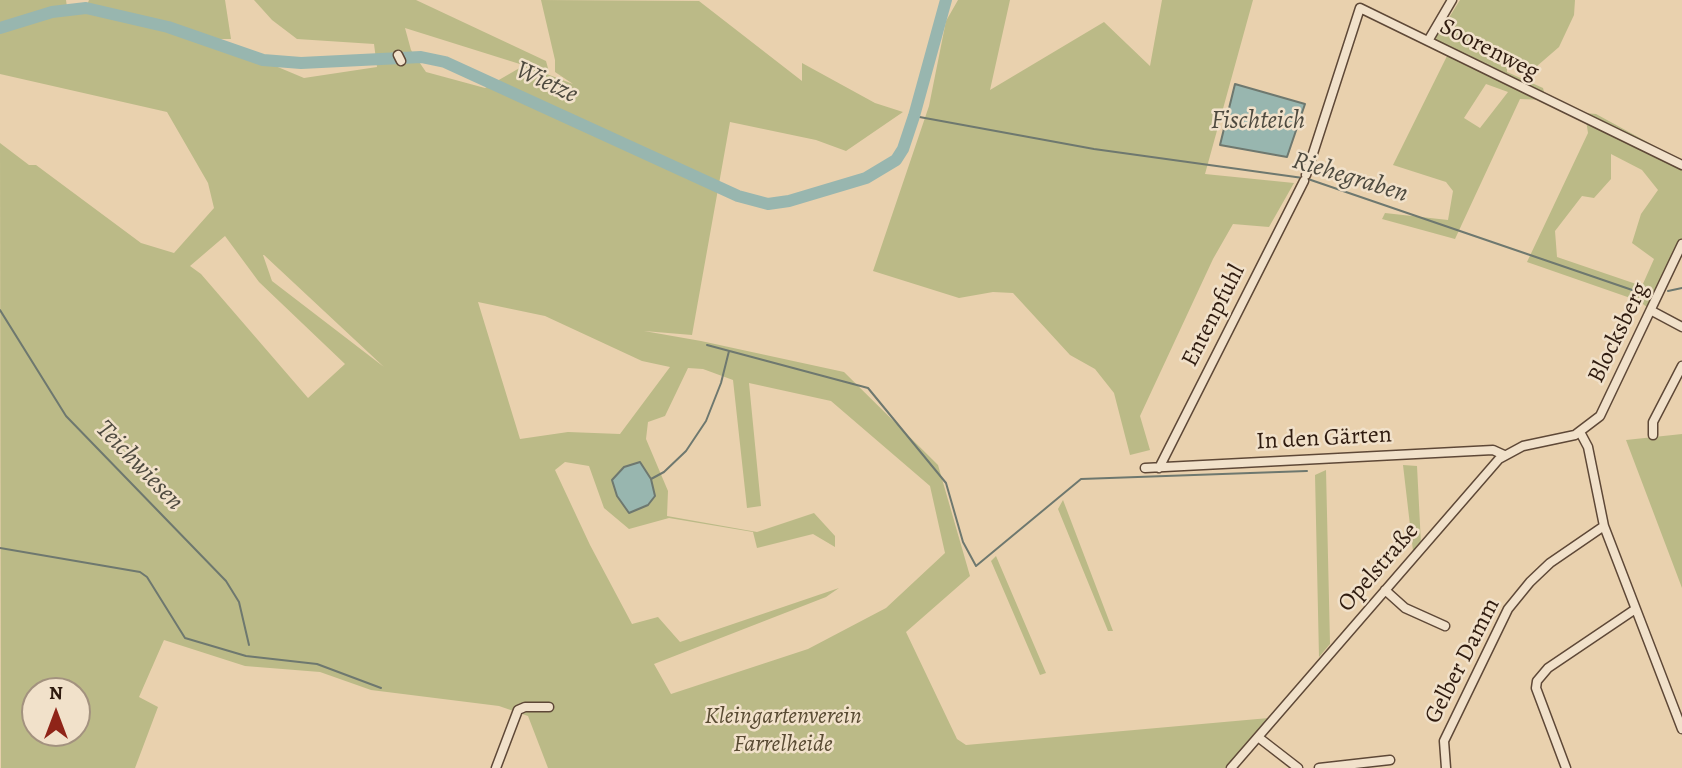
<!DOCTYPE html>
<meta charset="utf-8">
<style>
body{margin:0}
#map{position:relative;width:1682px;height:768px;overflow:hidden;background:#e9d1ae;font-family:Alegreya,serif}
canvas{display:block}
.north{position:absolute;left:21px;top:677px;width:70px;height:70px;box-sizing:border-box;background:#f1e1ca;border:2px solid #a3927f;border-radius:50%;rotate:0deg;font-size:19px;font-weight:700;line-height:28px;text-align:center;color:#2f1b0f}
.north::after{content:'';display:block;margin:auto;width:24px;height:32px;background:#8f2418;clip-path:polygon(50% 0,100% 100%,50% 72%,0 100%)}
</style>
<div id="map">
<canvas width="1682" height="768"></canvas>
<div class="north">N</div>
</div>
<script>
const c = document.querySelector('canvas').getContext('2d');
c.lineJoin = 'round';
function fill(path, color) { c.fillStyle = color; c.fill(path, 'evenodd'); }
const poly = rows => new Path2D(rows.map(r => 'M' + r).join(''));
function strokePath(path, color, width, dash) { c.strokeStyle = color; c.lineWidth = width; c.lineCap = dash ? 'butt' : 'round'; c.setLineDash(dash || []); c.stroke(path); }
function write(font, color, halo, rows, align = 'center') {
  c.font = font + ' Alegreya,serif'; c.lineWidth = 5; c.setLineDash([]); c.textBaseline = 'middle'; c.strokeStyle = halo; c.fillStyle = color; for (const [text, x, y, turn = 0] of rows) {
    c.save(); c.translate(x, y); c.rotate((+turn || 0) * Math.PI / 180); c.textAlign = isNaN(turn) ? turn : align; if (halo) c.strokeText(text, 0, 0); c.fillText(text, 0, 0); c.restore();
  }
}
const green = poly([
 [0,0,66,0,67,7,80,11,85,10,89,0,225,0,231,39,211,39,304,78,377,67,374,44,297,39,272,20,254,0,416,0,546,61,549,72,531,68,573,84,555,72,555,60,541,0,699,1,802,81,802,63,875,103,903,112,846,151,816,140,730,122,692,335,644,331,701,341,844,372,938,465,970,576,906,632,957,739,966,745,1269,718,1226,768,548,768,528,716,499,706,371,690,320,672,245,666,164,640,139,697,158,707,135,768,1,768,0,143,29,165,36,165,141,243,174,253,214,208,208,183,167,112,0,74],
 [405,28,523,65,523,66,485,88,426,72,411,50],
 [225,236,259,282,345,364,308,398,201,274,190,266],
 [263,255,264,255,384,367,272,281],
 [478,302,545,316,642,361,670,367,620,434,568,432,520,439],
 [688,368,703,369,733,380,747,508,761,506,749,383,831,401,930,486,945,553,886,608,808,649,671,694,654,664,826,597,839,588,680,642,658,617,632,624,590,545,555,470,565,462,589,466,604,508,629,529,669,518,753,532,757,548,813,534,835,547,835,536,814,513,757,532,667,516,668,491,646,439,648,422,665,416],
 [35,691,77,691,77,733,35,733],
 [958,0,1010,0,990,90,1104,22,1150,66,1162,0,1253,0,1205,174,1294,183,1269,227,1233,224,1213,259,1140,416,1150,450,1130,455,1114,393,1095,369,1070,355,1013,293,993,292,959,298,873,271,929,106,946,21],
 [1460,0,1575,0,1574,15,1559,47,1529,73,1507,64,1507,72,1543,88,1546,100,1520,99,1455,239,1382,219,1385,213,1448,220,1453,191,1446,182,1393,165,1449,52,1428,41,1440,32],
 [1486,84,1508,92,1480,128,1464,118],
 [1585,113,1596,114,1682,161,1682,248,1652,311,1639,301,1527,262,1588,133],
 [1611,154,1642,170,1658,190,1641,214,1632,243,1654,259,1642,286,1557,257,1555,231,1582,196,1594,198,1611,179],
 [1682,434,1682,588,1626,440],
 [1403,465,1417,466,1421,544,1413,551],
 [1326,470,1330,644,1319,657,1315,475],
 [1063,500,1113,631,1108,631,1058,509],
 [996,556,1046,673,1040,675,991,561]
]);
const water = poly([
 [1235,84,1305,104,1287,157,1220,145,1235,84],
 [640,462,651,479,655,496,648,505,629,513,617,496,612,480,624,467,640,462]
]);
const stream = poly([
 [914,116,1094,149,1303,178],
 [1308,179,1641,293],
 [1668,291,1682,288],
 [0,310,66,416,226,581,239,602,249,645],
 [707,345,868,388,946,483,963,542,976,566,1081,479,1307,471],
 [651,479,664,472,686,451,706,421,721,383,729,351],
 [0,548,140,572,147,577,185,638,246,656,317,664,381,688]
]);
const river = poly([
 [0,28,52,12,86,8,168,27,263,60,301,63,421,57,445,62,738,196,768,204,789,201,866,178,896,160,903,149,914,116,946,0]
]);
const minor = poly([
 [1428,41,1452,0],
 [398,55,401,61],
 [1306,175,1360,8,1682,165],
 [1652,311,1682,327],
 [1580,432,1588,447,1604,526,1682,729],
 [1653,435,1653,422,1682,366],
 [1145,468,1493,450,1504,455],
 [1159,468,1304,181],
 [1385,590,1405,608,1445,626],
 [1258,737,1298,768],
 [496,768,518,710,525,707,549,707],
 [1231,768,1499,459,1523,446,1575,435,1600,416,1682,244],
 [1319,768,1390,760],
 [1446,768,1444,741,1508,609,1530,582,1550,563,1604,526],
 [1566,768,1536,688,1537,681,1548,668,1634,610]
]);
const streetNames = [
 ["Soorenweg",1489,50,27],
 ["Entenpfuhl",1214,316,-63],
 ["Blocksberg",1619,333,-64],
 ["In den Gärten",1324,439,-3],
 ["Opelstraße",1379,568,-49],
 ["Gelber Damm",1463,661,-63]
];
const parkNames = [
 ["Kleingartenverein",783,717],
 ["Farrelheide",783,745]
];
const waterNames = [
 ["Wietze",546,83,25],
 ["Fischteich",1258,122],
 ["Riehegraben",1350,178,17],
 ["Teichwiesen",139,466,46]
];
fill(green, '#bbba87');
fill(water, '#98b6af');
strokePath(water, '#6e786f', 2);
strokePath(stream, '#6e786f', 2);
strokePath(river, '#98b6af', 12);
strokePath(minor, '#5e4837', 11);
strokePath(minor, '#f1e1ca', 8);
write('24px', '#2f1b0f', '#f1e1ca', streetNames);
write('italic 24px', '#594b33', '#f1e1ca', parkNames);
write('italic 26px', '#4e4a3f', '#f1e1ca', waterNames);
</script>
